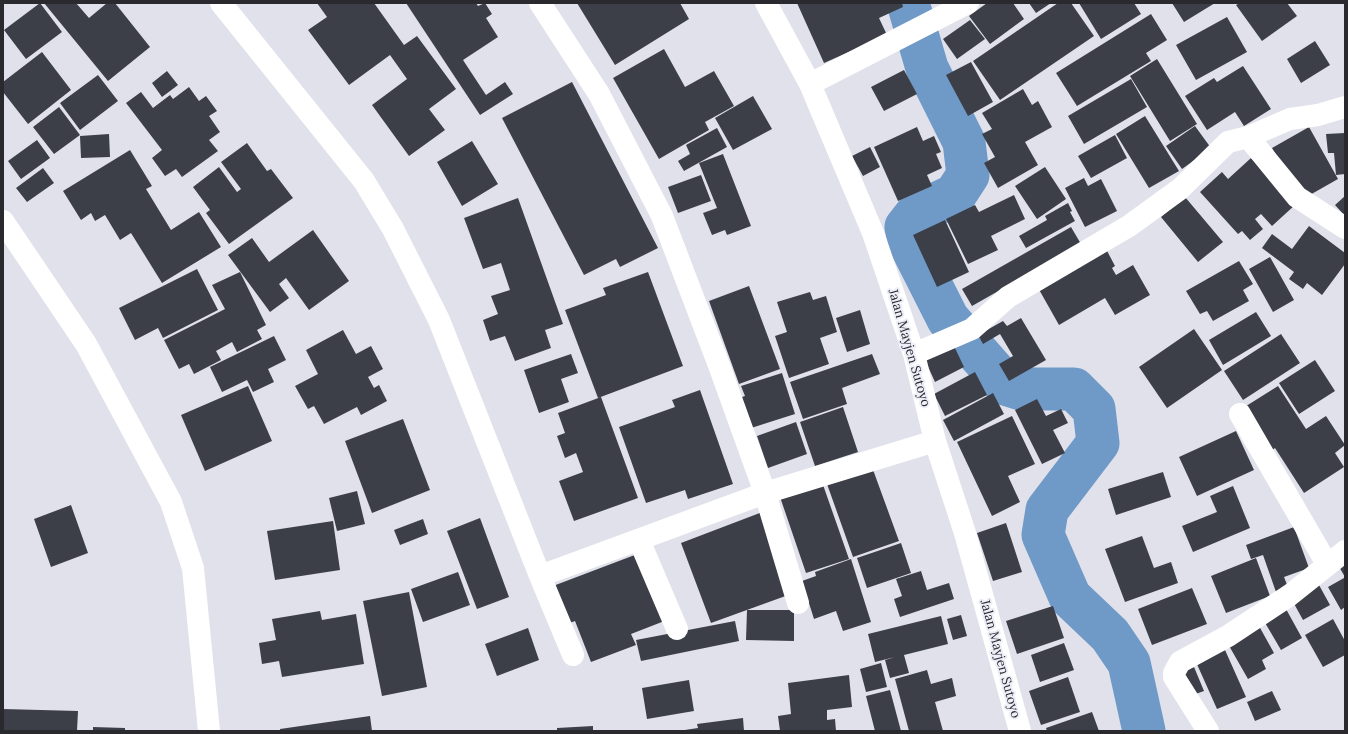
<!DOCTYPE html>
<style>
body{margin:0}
#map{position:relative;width:1348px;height:734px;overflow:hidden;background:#e1e1eb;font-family:Lora,serif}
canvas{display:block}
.frame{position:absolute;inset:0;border:4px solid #2a2a2e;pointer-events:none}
</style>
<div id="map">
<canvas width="1348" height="734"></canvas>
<div class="frame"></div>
</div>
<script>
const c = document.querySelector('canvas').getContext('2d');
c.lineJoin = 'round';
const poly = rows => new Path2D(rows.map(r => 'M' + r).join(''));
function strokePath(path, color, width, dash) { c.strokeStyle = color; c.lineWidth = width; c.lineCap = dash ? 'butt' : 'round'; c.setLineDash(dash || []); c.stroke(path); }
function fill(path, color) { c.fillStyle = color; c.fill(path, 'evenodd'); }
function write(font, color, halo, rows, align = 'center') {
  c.font = font + ' Lora,serif'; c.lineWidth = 4; c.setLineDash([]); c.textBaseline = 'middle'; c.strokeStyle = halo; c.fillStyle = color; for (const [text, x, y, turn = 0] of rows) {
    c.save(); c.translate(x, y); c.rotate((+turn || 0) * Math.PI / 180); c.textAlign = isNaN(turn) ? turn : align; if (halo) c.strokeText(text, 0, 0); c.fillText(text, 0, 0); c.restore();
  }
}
const river = poly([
 [908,3,927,68,964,142,968,175,955,195,917,213,906,227,909,242,948,319,1005,384,1021,389,1074,389,1094,409,1098,443,1047,510,1043,535,1070,597,1110,635,1129,663,1144,731]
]);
const building = poly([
 [40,3,62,32,26,59,4,30],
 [44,3,76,3,89,18,107,3,115,3,150,47,108,81],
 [317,3,374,3,404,45,417,36,456,89,429,109,445,130,409,156,372,105,407,79,390,55,349,85,308,30,327,17],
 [406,3,476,3,478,6,485,3,492,14,486,18,498,37,463,60,486,95,505,82,513,94,480,115],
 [577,3,680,3,689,19,615,65],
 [797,3,902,3,903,7,879,18,887,35,824,63],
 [987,3,1013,3,1024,19,990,44,969,16],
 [1029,3,1051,3,1036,13],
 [1058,3,1071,3,1094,36,1000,100,973,61],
 [1079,3,1134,3,1141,14,1101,39],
 [1172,3,1215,3,1184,22],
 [1240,3,1287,3,1297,16,1262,41,1236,5],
 [1151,14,1167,40,1146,53,1151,61,1077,106,1056,73],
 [1227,17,1247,52,1196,80,1176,45],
 [970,20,985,39,957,59,943,39],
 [1315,41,1330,65,1301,83,1287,59],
 [664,49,685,87,714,71,734,106,705,122,709,130,659,159,613,78],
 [42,52,71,90,28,124,3,92,3,82],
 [1157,59,1197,124,1170,141,1130,76],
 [971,62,993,102,968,116,946,75],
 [1243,66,1271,109,1244,126,1235,112,1207,130,1185,96,1214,78,1217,82],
 [904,70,917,94,884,111,871,87],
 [167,71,178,85,162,97,152,83],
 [98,75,118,101,80,130,60,103],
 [1131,79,1147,107,1084,144,1068,116],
 [572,82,658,248,620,267,616,259,584,275,502,118],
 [189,87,199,101,206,96,217,111,209,116,220,132,209,140,218,151,182,177,176,169,165,176,152,158,162,150,126,103,141,92,153,108,170,95,173,99],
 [1023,89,1032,105,1038,101,1052,127,1025,142,1038,165,998,188,984,163,995,157,982,134,992,129,982,113],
 [753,96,772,129,733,150,715,118],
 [59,107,80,135,54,154,33,127],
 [1145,116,1179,171,1149,188,1116,134],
 [1195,126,1211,148,1182,169,1166,146],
 [917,127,923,141,934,136,941,152,936,154,942,168,927,175,932,186,898,201,874,147],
 [1309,127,1338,179,1301,200,1272,148],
 [717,128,727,147,684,171,678,161,690,154,686,145],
 [1345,133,1345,174,1336,175,1334,153,1328,153,1326,134],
 [109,134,110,157,81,158,80,136],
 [1115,135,1127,158,1091,178,1078,156],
 [37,140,50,158,21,179,8,161],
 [472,141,498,184,462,206,437,162],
 [247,143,267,171,271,169,293,198,229,244,206,213,210,210,193,187,219,167,237,192,241,189,221,162],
 [870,147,880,167,863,176,852,156],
 [130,150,152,186,146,189,171,230,199,212,221,247,162,283,131,233,120,240,105,215,95,221,91,213,81,220,63,191],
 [723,154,751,226,727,235,725,230,712,235,703,213,717,208,699,163],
 [1251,158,1295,205,1272,226,1261,214,1255,219,1263,229,1250,240,1242,231,1238,234,1200,192,1222,172,1228,179],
 [1045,167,1066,199,1037,219,1015,186],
 [43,168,54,183,27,202,16,188],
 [701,175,711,201,678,213,668,187],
 [1084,178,1088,186,1101,179,1117,211,1085,227,1065,188],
 [1014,195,1025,219,991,236,998,250,968,264,946,219,975,205,979,212],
 [1345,196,1345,216,1335,205],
 [1185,197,1223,242,1198,262,1161,217],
 [518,198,563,324,545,330,551,348,515,361,505,336,490,341,483,320,498,314,491,296,510,290,501,263,483,269,464,218],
 [1068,203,1072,211,1070,212,1075,221,1026,248,1019,236,1047,220,1045,216],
 [945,220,969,272,937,287,913,235],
 [1309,226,1345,253,1345,264,1322,295,1307,283,1303,289,1289,279,1294,272,1262,248,1272,234,1292,249],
 [1071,227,1081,244,972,306,962,289],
 [313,230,349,281,309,310,286,278,279,284,289,298,270,312,228,255,252,238,269,262],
 [1105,247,1115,266,1112,268,1116,275,1133,265,1150,295,1115,315,1105,298,1059,325,1037,286],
 [1270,257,1294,300,1273,312,1249,269],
 [1239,261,1253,284,1243,290,1249,301,1213,321,1207,311,1200,314,1186,291],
 [197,269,218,310,163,338,158,328,135,340,119,308],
 [240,272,266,325,257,330,262,339,237,352,232,342,216,351,221,360,194,374,189,364,179,369,164,340,225,309,212,285],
 [648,272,683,366,598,398,565,310,606,295,603,288],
 [749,286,780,369,739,384,709,301],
 [810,292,813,300,826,296,837,332,820,338,829,364,789,378,775,336,787,332,777,302],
 [860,310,870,344,847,352,836,318],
 [1256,312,1271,336,1223,365,1209,340],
 [1021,318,1046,360,1009,381,999,364,1013,356,1000,334,983,344,978,335,1003,321,1007,326],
 [1194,329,1222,370,1167,408,1139,367],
 [343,330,356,354,371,346,383,369,368,377,374,388,379,385,387,401,361,415,357,407,324,424,314,406,308,409,295,386,318,374,306,350],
 [1281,334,1300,363,1243,400,1224,371],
 [274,336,286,360,268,369,274,382,253,392,247,380,222,392,210,367],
 [954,346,964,367,935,382,925,360],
 [571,354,578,373,561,379,569,402,539,413,524,370],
 [872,354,880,374,842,388,847,404,803,419,790,382],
 [1315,360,1335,391,1299,414,1279,383],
 [975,372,987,395,945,416,934,394],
 [782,373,795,414,748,429,736,399,745,396,741,386],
 [248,386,272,441,205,471,181,415],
 [1278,386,1306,429,1326,416,1345,445,1335,453,1344,467,1304,493,1275,448,1270,452,1243,408],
 [700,390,733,484,688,499,685,490,646,503,619,427,675,407,672,400],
 [993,393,1004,414,954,441,943,420],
 [601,397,638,498,574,521,559,481,583,472,576,453,565,458,557,436,565,433,558,413],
 [1037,399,1046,416,1061,409,1068,423,1053,430,1065,453,1042,464,1015,410],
 [843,407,858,452,815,466,800,422],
 [1012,416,1035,464,1008,476,1020,502,992,516,957,442],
 [403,419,430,490,372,513,345,441],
 [796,422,807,454,768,468,757,436],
 [1236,431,1254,470,1197,496,1179,457],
 [872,467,899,541,853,557,827,484],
 [1163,472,1171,497,1116,515,1108,489],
 [822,482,849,559,806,573,780,497],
 [1233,486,1250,528,1193,552,1182,526,1217,512,1210,496],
 [357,491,365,524,337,531,329,498],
 [71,505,88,553,51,567,34,519],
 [765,511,791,594,711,623,681,543],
 [480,518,509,597,477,609,447,531],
 [423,519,428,534,400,545,394,530],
 [333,521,340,570,275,580,267,531],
 [1006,523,1022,572,993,581,977,533],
 [1294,527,1309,568,1284,577,1288,587,1276,592,1263,555,1251,559,1246,545],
 [1142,536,1154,568,1171,562,1178,583,1125,602,1105,549],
 [901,543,911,573,867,588,857,558],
 [640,553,667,620,631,634,636,645,591,662,575,621,567,624,553,586],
 [1345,555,1345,577,1335,560],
 [1256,558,1270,596,1226,613,1211,576],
 [851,559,871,622,843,631,836,611,814,619,802,581,816,576,815,572],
 [921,571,927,590,949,583,954,599,900,617,894,599,902,596,896,579],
 [458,572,470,605,423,622,411,589],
 [1344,578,1345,607,1341,610,1328,587],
 [1319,585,1330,605,1303,620,1292,600],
 [1192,588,1207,624,1152,645,1138,609],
 [409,592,427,687,382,696,363,601],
 [1053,606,1064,638,1017,654,1006,621],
 [1286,609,1302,638,1281,650,1264,621],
 [747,610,794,610,794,641,746,640],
 [320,611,322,620,356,614,364,664,282,677,279,661,262,664,259,643,276,640,272,619],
 [961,615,967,636,953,640,947,619],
 [941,616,948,644,904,655,909,673,890,678,885,660,895,657,875,662,868,634],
 [1333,619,1345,641,1345,655,1323,667,1305,635],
 [735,621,739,641,641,661,636,640],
 [1259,626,1274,653,1262,660,1266,669,1248,679,1228,644],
 [528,628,539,660,497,676,485,644],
 [1064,643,1074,670,1040,682,1031,655],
 [1225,650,1246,697,1217,709,1196,662],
 [881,663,887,687,866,692,860,669],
 [1194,667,1204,691,1190,696,1180,672],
 [927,670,931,684,952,678,956,696,935,702,943,731,909,731,895,679],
 [849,675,852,707,827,710,827,720,835,719,836,731,780,731,778,716,791,714,788,683],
 [1068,677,1080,712,1041,725,1029,691],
 [689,680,694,711,647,719,642,688],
 [890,690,901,731,875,731,866,696],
 [1272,691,1281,710,1255,721,1247,702],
 [3,709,78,711,77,731,3,731],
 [1092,712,1099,731,1047,731,1046,728],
 [370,716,372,731,280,731,280,729],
 [743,718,744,731,678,731,698,728,697,724],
 [593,726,593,731,557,731,557,728],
 [93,727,125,728,125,731,93,731]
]);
const minor = poly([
 [221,3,364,181,393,229,439,320,540,576,573,655],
 [540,3,599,94,662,216,720,368,765,493,798,603],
 [766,3,810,84,873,233,914,354,935,441,965,533,1020,731],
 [810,84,968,3],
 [1248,137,1297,197,1345,228],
 [3,221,86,344,171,502,193,568,209,731],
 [914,354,972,329,1008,297,1129,226,1180,189,1228,142,1248,137,1290,119,1318,115,1345,107],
 [1240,414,1327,564],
 [639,540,677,629],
 [540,576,765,493,935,441],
 [1208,731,1174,677,1174,673,1180,662,1228,636,1290,595,1345,551]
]);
const streetNames = [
 ["Jalan Mayjen Sutoyo",909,348,74],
 ["Jalan Mayjen Sutoyo",1000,659,75]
];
strokePath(river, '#6f9ac7', 43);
fill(building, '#3c3f47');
strokePath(minor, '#fff', 22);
write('13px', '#2a2a2e', '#eeeef9', streetNames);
</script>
